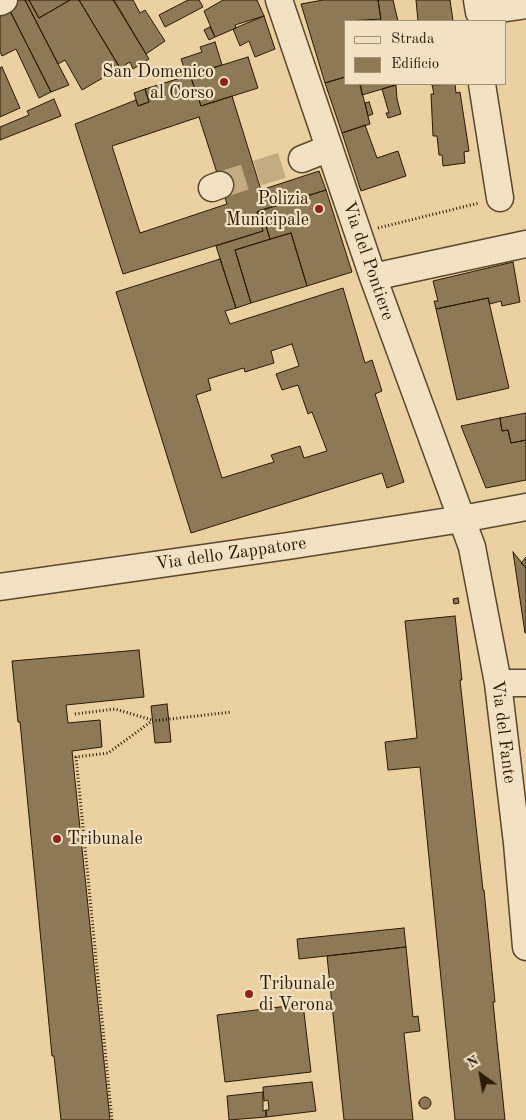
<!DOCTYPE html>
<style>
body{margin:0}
#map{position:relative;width:526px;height:1120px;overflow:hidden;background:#ebd1a2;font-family:"Old Standard TT",serif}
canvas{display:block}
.legend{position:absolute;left:344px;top:20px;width:162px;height:65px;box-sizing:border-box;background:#f2e1c3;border:1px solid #a29176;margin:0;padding:6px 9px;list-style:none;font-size:15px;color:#2a1903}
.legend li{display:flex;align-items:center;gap:10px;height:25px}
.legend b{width:25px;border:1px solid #a29176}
.north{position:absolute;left:456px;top:1050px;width:50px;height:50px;-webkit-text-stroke:4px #f2e1c3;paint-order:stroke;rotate:328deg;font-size:14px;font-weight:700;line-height:20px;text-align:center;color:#2a1903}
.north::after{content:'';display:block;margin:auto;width:18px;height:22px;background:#2a1903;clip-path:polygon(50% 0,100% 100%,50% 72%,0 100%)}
</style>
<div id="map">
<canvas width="526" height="1120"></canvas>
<ul class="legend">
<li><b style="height:6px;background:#f2e1c3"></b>Strada</li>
<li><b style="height:14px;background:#8e7956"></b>Edificio</li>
</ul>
<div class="north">N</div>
</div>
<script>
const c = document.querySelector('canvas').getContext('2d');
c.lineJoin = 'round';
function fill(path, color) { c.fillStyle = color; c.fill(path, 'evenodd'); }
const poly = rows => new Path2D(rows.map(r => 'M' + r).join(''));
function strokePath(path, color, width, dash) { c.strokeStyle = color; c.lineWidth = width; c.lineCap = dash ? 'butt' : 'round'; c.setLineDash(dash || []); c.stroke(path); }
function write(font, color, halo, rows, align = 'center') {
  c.font = font + ' "Old Standard TT",serif'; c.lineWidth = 4.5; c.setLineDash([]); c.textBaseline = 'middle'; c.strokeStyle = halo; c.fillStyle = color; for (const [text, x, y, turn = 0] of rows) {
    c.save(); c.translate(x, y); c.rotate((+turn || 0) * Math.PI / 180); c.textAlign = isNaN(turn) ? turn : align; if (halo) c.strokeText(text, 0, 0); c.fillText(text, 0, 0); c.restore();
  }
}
const building = poly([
 [16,0,25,0,69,85,51,92,7,5,16,0],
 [25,0,29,0,39,18,70,0,79,0,120,68,82,90,65,60,58,64,25,0],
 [29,0,70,0,39,18,29,0],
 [79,0,114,0,149,59,133,69,130,62,120,68,79,0],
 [113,0,133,0,140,13,145,10,165,41,146,54,113,0],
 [188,0,199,0,203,7,165,27,159,15,188,0],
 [223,0,257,0,264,16,235,25,236,28,215,37,204,11,223,0],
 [323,0,378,0,381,19,345,21,345,77,325,83,301,4,323,0],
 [378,0,393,0,398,21,381,21,378,0],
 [416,0,450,0,453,21,418,21,416,0],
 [7,5,51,92,39,98,16,49,2,56,0,52,0,8,7,5],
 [264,16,275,49,255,57,249,41,240,46,233,29,264,16],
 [210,27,215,37,209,40,204,30,210,27],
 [215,42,222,65,187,76,181,59,202,52,200,47,215,42],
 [248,57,258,88,201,106,190,75,248,57],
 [2,67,20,108,0,117,0,68,2,67],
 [190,75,201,106,232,96,261,190,319,171,326,190,257,212,263,231,123,274,75,124,136,100,138,106,149,102,145,89,190,75],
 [199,117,227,204,140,233,112,146,199,117],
 [345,77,345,84,360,84,370,124,342,133,325,83,345,77],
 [360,84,395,84,396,85,362,95,360,84],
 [455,84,456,93,460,92,469,151,464,152,465,163,443,166,442,155,439,155,437,136,433,136,431,94,434,94,432,85,455,84],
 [396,85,397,99,401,114,388,118,386,113,389,113,382,89,396,85],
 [145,89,149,102,138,106,134,93,145,89],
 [54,99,61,116,0,140,0,127,29,115,27,111,54,99],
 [369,102,373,114,368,116,365,103,369,102],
 [365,125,377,158,398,151,406,176,361,191,342,133,365,125],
 [326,190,352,272,307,286,291,233,270,239,261,210,326,190],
 [261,210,270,239,235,250,251,303,236,308,216,246,263,231,257,212,261,210],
 [291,233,307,286,251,303,235,250,291,233],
 [220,259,236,308,225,311,230,324,343,288,365,363,372,360,382,391,375,394,404,482,387,488,382,473,191,533,116,292,220,259],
 [292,344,299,366,276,374,282,390,298,385,308,414,312,412,327,451,304,458,300,446,271,455,274,462,222,478,196,395,211,390,208,379,244,368,245,372,274,363,271,351,292,344],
 [513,262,520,302,502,306,501,301,490,304,488,298,436,309,434,301,438,301,433,281,513,262],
 [488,298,509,388,457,400,436,309,488,298],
 [526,413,526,440,511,443,508,430,502,431,500,418,526,413],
 [500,418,502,431,508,430,511,443,526,440,526,480,486,488,461,426,500,418],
 [513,552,526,568,526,633,525,633,513,552],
 [526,557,526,568,521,563,526,557],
 [458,598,459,603,454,604,453,599,458,598],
 [455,616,462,680,460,680,483,890,484,890,495,1002,493,1002,505,1120,455,1120,420,767,388,770,385,742,417,738,405,621,455,616],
 [139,650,144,697,66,705,68,723,100,720,102,747,72,751,110,1120,61,1120,54,1056,52,1056,20,722,18,722,12,661,139,650],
 [167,704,171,742,155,743,151,706,167,704],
 [404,928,406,947,299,959,297,939,404,928],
 [406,947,413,1017,418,1016,420,1031,404,1033,413,1120,344,1120,327,956,406,947],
 [303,1004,311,1072,225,1082,217,1015,303,1004],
 [312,1082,316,1111,266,1117,266,1110,269,1110,268,1100,264,1101,263,1087,312,1082],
 [263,1092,263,1111,266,1110,266,1117,229,1120,227,1096,263,1092],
 '419 1103a6 6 0 1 1 12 0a6 6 0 1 1-12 0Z'
]);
const minorTunnel = poly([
 [220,185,302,159]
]);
const path = poly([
 [378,228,479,203],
 [75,714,115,709,152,720],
 [112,1120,76,757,108,753,152,721,232,712]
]);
const minor = poly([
 [279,0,373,277,472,547,498,683,517,843,526,947],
 [477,0,479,12,526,5],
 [0,2,4,0],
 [482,84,500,198],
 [302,159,327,149],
 [212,188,220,185],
 [373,277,526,244],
 [0,587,288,546,462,519,526,507],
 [498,683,526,683]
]);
const markers = [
 [224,82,5,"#8f2418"],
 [319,209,5,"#8f2418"],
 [57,839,5,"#8f2418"],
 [249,994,5,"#8f2418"]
];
const poiNames = [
 ["San Domenico",214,72],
 ["al Corso",214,93],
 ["Polizia",309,199],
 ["Municipale",309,220],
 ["Tribunale",67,839,"left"],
 ["Tribunale",259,984,"left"],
 ["di Verona",259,1005,"left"]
];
const streetNames = [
 ["Via del Pontiere",368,261,71],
 ["Via dello Zappatore",231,554,-8],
 ["Via del Fante",503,732,83]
];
fill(building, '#8e7956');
strokePath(building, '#2a1903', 1);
strokePath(minorTunnel, '#c4ac82', 26, [26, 13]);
strokePath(minor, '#5a472b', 29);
strokePath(path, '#2a1903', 3, [1, 2.5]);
strokePath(minor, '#f2e1c3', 26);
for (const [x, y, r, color] of markers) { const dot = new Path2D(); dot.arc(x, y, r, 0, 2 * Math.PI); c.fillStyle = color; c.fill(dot); strokePath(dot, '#f2e1c3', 2); }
write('18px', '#2a1903', '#f2e1c3', poiNames, 'right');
write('18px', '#2a1903', '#f2e1c3', streetNames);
</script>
